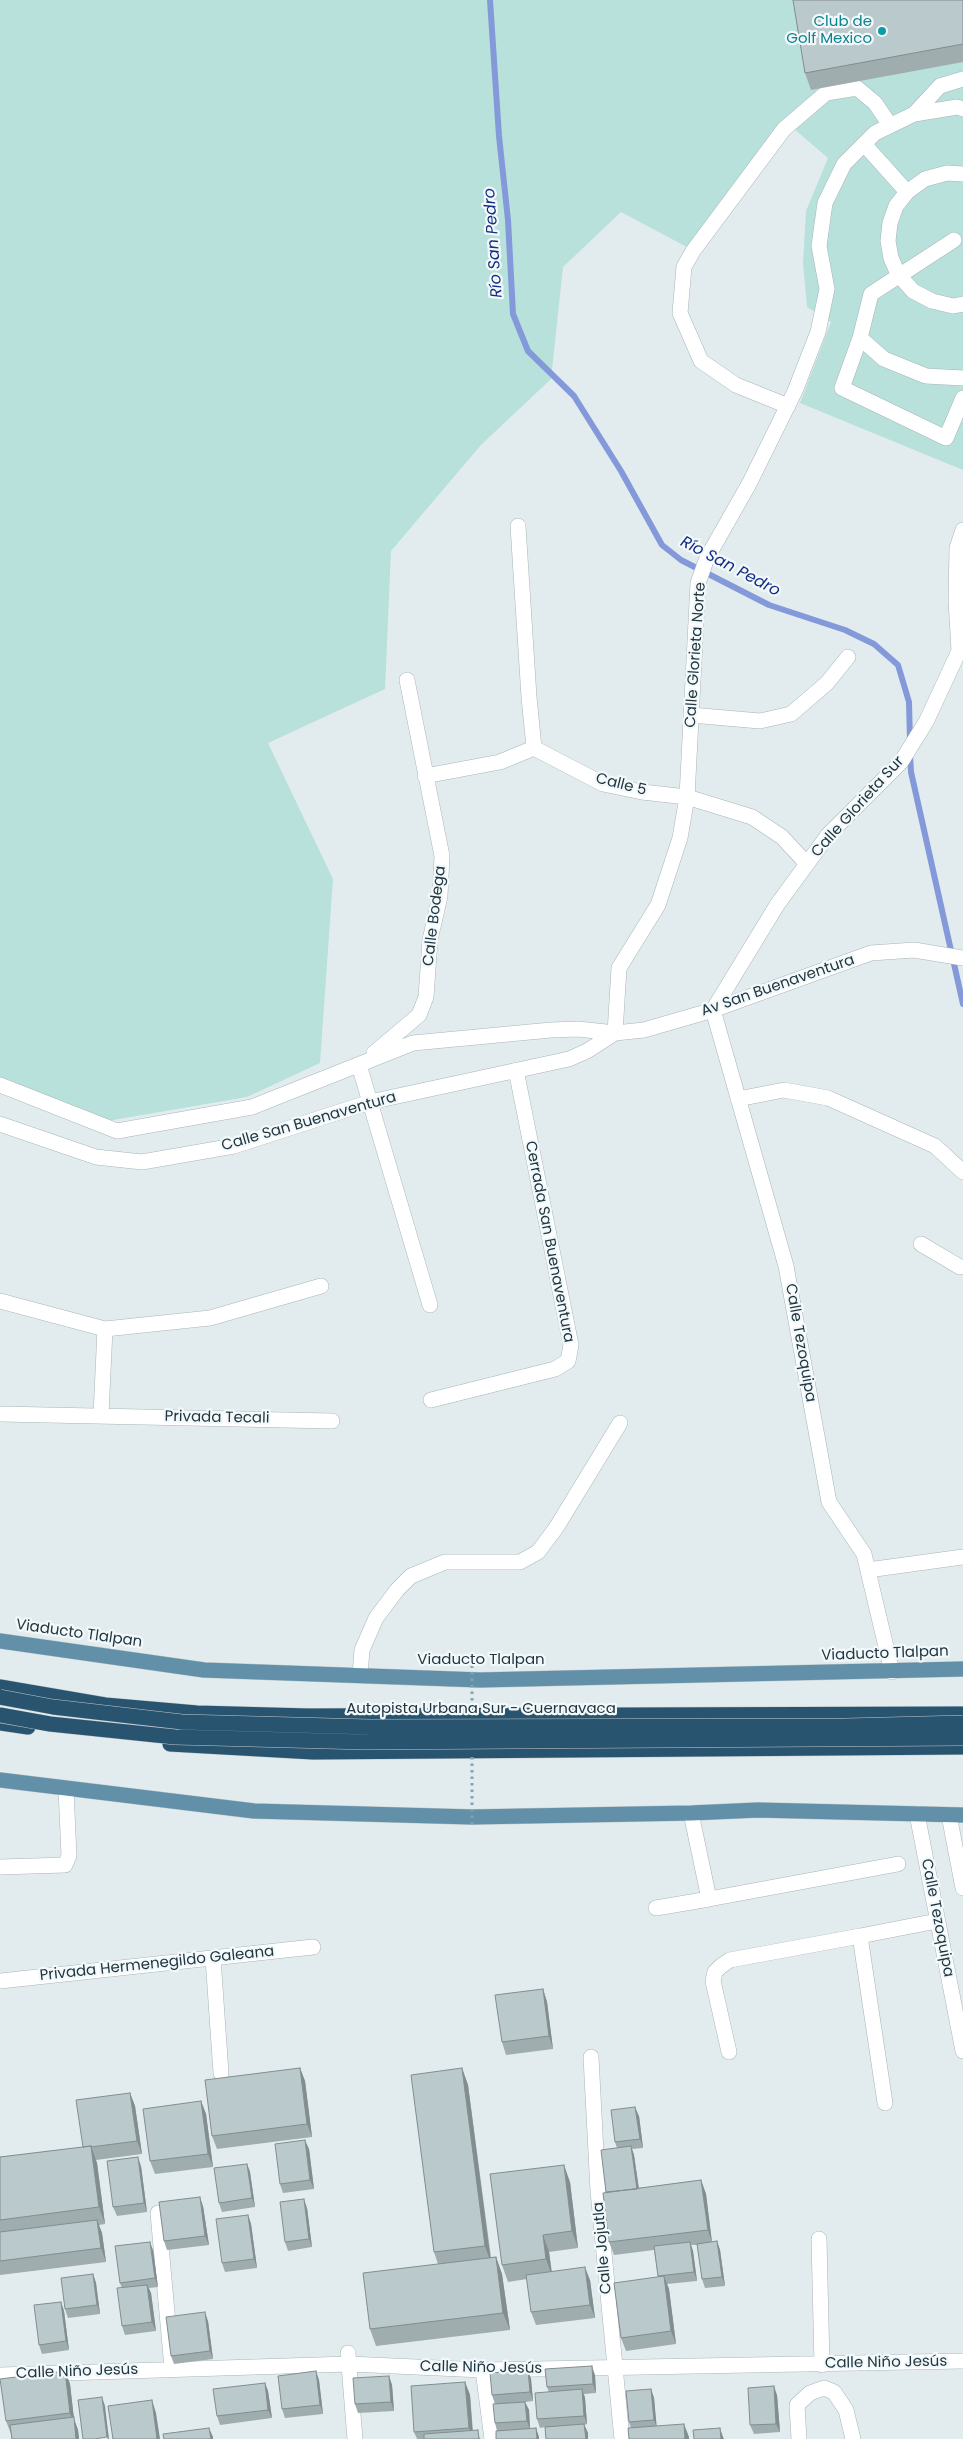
<!DOCTYPE html>
<meta charset="utf-8">
<style>
body{margin:0}
canvas{display:block;background:#e2ecee}
</style>
<canvas width="963" height="2439"></canvas>
<script>
const c = document.querySelector('canvas').getContext('2d');
c.lineJoin = 'round';
function fill(path, color) { c.fillStyle = color; c.fill(path, 'evenodd'); }
const poly = rows => new Path2D(rows.map(r => 'M' + r).join(''));
function strokePath(path, color, width, dash) { c.strokeStyle = color; c.lineWidth = width; c.lineCap = dash ? 'butt' : 'round'; c.setLineDash(dash || []); c.stroke(path); }
function write(font, color, halo, rows, align = 'center') {
  c.font = font + ' Poppins,sans-serif'; c.lineWidth = 4.5; c.setLineDash([]); c.textBaseline = 'middle'; c.strokeStyle = halo; c.fillStyle = color; for (const [text, x, y, turn = 0] of rows) {
    c.save(); c.translate(x, y); c.rotate((+turn || 0) * Math.PI / 180); c.textAlign = isNaN(turn) ? turn : align; if (halo) c.strokeText(text, 0, 0); c.fillText(text, 0, 0); c.restore();
  }
}
const green = poly([
 [0,0,963,0,963,470,800,403,831,322,807,307,803,263,806,211,828,158,793,128,700,254,621,212,563,267,551,379,481,445,391,551,385,689,268,743,333,879,320,1063,247,1097,96,1123,0,1092]
]);
const stream = poly([
 [490,0,499,136,508,220,513,314,528,351,574,396,621,471,662,545,681,560,769,605,845,630,874,644,898,665,909,702,910,741],
 [910,754,911,772,963,1004]
]);
const path = poly([
 [436,1663,436,1656,472,1659]
]);
const minor = poly([
 [914,114,940,86,963,79],
 [864,144,907,192],
 [963,174,947,173,925,179,907,192,896,206,890,223,888,241,891,258,898,274,913,291,932,301,953,306,963,304],
 [954,240,871,294,860,338,842,388,946,438,963,398],
 [860,338,884,359,926,376,963,378],
 [788,406,736,385,701,361,680,313,684,267,693,251,784,129,826,93,857,88,875,103,890,125],
 [518,526,529,697,534,748],
 [691,715,760,721,791,714,827,683,848,657],
 [425,776,500,762,534,748,603,784,642,792,687,797,752,817,782,837,807,864],
 [615,1033,619,968,658,905,680,838,687,797,698,583,707,558,749,484,795,391,818,332,827,289,819,246,825,203,844,164,875,133,914,114,957,107,963,109],
 [374,1053,419,1015,426,997,430,940,440,896,442,856,407,680],
 [359,1065,430,1305],
 [0,1085,117,1131,252,1107,413,1043,551,1030,578,1029,615,1033,644,1030,713,1010,871,953,914,950,963,958],
 [738,1099,784,1090,828,1098,935,1146,963,1172],
 [0,1124,96,1157,142,1162,234,1146,370,1102,569,1059,587,1051,615,1033],
 [921,1244,960,1267],
 [0,1301,105,1329,210,1318,321,1286],
 [431,1400,555,1369,568,1361,571,1345,516,1070],
 [0,1414,332,1421],
 [101,1415,105,1329],
 [868,1570,963,1557],
 [892,1672,864,1554,829,1502,786,1266,713,1010,777,905,828,835,901,762,926,722,959,651,956,601,957,548,963,530],
 [360,1675,362,1650,376,1618,397,1590,411,1576,445,1562,520,1562,538,1552,556,1528,620,1423],
 [691,1813,709,1899,898,1864],
 [917,1814,963,2051],
 [949,1815,963,1888],
 [0,1867,65,1865,69,1856,66,1789],
 [656,1908,709,1899],
 [860,1936,937,1921],
 [213,1958,221,2073],
 [0,1981,313,1947],
 [729,2052,713,1981,715,1972,721,1966,730,1960,860,1936,885,2103],
 [591,2057,598,2191,622,2439],
 [158,2213,172,2368],
 [819,2239,822,2365],
 [348,2353,355,2439],
 [483,2370,492,2439],
 [0,2375,349,2364,483,2370,963,2361],
 [799,2439,797,2405,810,2393,824,2388,834,2392,846,2410,853,2439]
]);
const major = poly([
 [0,1641,204,1670,480,1680,963,1669],
 [0,1780,254,1811,472,1817,691,1813,758,1810,963,1815]
]);
const highway = poly([
 [0,1687,105,1705,197,1713,308,1716,963,1714],
 [0,1723,28,1727],
 [170,1744,313,1752,963,1747]
]);
const pathBridge = poly([
 [472,1659,472,1711],
 [472,1757,472,1824]
]);
const highwayBridge = poly([
 [0,1697,53,1707,182,1722,370,1727,846,1726,963,1723],
 [0,1715,50,1724,175,1737,365,1742,963,1738]
]);
const wall = poly([
 [963,0,963,62,811,90,805,73],
 [543,1989,547,2002,553,2049,506,2055,502,2042],
 [300,2068,305,2081,312,2137,217,2149,212,2136],
 [462,2068,468,2085,491,2257,496,2257,502,2274,510,2330,376,2346,370,2329,438,2264,434,2252],
 [130,2093,135,2106,142,2154,96,2160,97,2163,105,2224,99,2225,102,2233,106,2262,0,2275,0,2157,83,2147],
 [201,2101,206,2114,213,2167,155,2174,150,2161],
 [639,2116,643,2148,632,2149,634,2155,639,2188,701,2180,706,2194,712,2242,717,2241,720,2250,725,2286,705,2288,702,2279,698,2245,691,2245,693,2251,697,2281,667,2284,669,2289,676,2344,626,2351,621,2338,658,2277,654,2250,614,2255,609,2242,606,2192,617,2148,615,2142],
 [309,2149,314,2189,283,2193,280,2184],
 [247,2164,250,2172,255,2207,222,2212,219,2203],
 [141,2166,147,2212,117,2216,113,2207],
 [570,2182,578,2248,549,2252,552,2272,590,2280,595,2318,536,2325,531,2312,527,2279,508,2282,502,2265],
 [203,2206,209,2245,167,2250,164,2241],
 [307,2208,312,2247,288,2251,285,2242],
 [248,2215,251,2224,257,2268,225,2272,222,2263],
 [153,2250,158,2287,149,2288,151,2293,156,2331,125,2335,122,2326,122,2288,120,2283],
 [93,2274,96,2283,100,2314,68,2318,65,2309],
 [61,2302,64,2311,69,2350,42,2354,39,2345],
 [208,2321,213,2359,174,2364,171,2356],
 [528,2370,531,2379,533,2401,525,2402,529,2410,530,2429,536,2428,539,2439,496,2439,497,2431,495,2423,495,2404,492,2395],
 [65,2371,70,2384,74,2419,78,2430,79,2439,12,2439,11,2434,6,2421],
 [595,2375,596,2393,584,2394,585,2398,587,2424,584,2425,588,2433,588,2439,546,2439,545,2427,540,2428,537,2419,549,2392,547,2387],
 [389,2376,392,2385,394,2411,358,2413,355,2404],
 [319,2380,323,2414,285,2418,282,2409],
 [465,2382,470,2395,473,2431,481,2439,417,2439,414,2432],
 [265,2383,268,2391,272,2418,220,2425,217,2416],
 [651,2389,654,2398,656,2426,689,2437,689,2439,629,2439,631,2428,629,2422],
 [777,2395,780,2432,754,2434,750,2425]
]);
const shadedWall = poly([
 [543,1989,547,2002,553,2049,549,2036],
 [300,2068,305,2081,312,2137,307,2124],
 [462,2068,468,2085,491,2263,485,2246],
 [130,2093,135,2106,142,2154,137,2141],
 [201,2101,206,2114,213,2167,208,2154],
 [635,2107,639,2116,643,2148,640,2139],
 [305,2140,309,2149,314,2189,310,2180],
 [91,2146,97,2163,105,2224,99,2207],
 [631,2146,634,2155,640,2198,637,2189],
 [138,2157,141,2166,147,2212,144,2203],
 [247,2164,250,2172,255,2207,252,2198],
 [564,2165,570,2182,578,2248,572,2231],
 [701,2180,706,2194,712,2243,708,2230],
 [200,2197,203,2206,209,2245,205,2236],
 [304,2199,307,2208,312,2247,309,2239],
 [248,2215,251,2224,257,2268,254,2259],
 [97,2220,102,2233,106,2262,101,2248],
 [543,2235,549,2252,552,2276,546,2259],
 [717,2241,720,2250,725,2286,722,2277],
 [150,2242,153,2250,158,2287,155,2278],
 [690,2242,693,2251,697,2281,694,2272],
 [496,2257,502,2274,510,2330,503,2313],
 [585,2267,590,2280,595,2318,590,2305],
 [93,2274,96,2283,100,2314,97,2305],
 [664,2276,669,2289,676,2344,671,2331],
 [147,2285,151,2293,156,2331,152,2322],
 [61,2302,64,2311,69,2350,66,2341],
 [205,2312,208,2321,213,2359,210,2351],
 [592,2366,595,2375,596,2393,593,2384],
 [528,2370,531,2379,533,2401,530,2392],
 [65,2371,70,2384,74,2419,78,2430,79,2439,76,2439,74,2424,70,2413],
 [316,2371,319,2380,323,2414,320,2405],
 [389,2376,392,2385,394,2411,391,2402],
 [465,2382,470,2395,473,2439,469,2428],
 [265,2383,268,2391,272,2418,268,2410],
 [774,2386,777,2395,780,2432,776,2424],
 [582,2389,585,2398,587,2424,584,2416],
 [651,2389,654,2398,657,2429,654,2420],
 [102,2397,105,2406,109,2439,108,2439,107,2437],
 [152,2400,156,2413,160,2439,157,2439],
 [525,2402,529,2410,530,2430,527,2421],
 [584,2424,588,2433,588,2439,586,2439],
 [684,2424,689,2437,689,2439,685,2439],
 [209,2428,213,2437,213,2439,211,2439],
 [536,2428,539,2437,539,2439,537,2439],
 [720,2428,723,2437,724,2439,721,2439]
]);
const building = poly([
 [793,0,963,0,963,44,805,73,793,0],
 [543,1989,549,2036,502,2042,495,1995,543,1989],
 [300,2068,307,2124,212,2136,205,2080,300,2068],
 [462,2068,485,2246,434,2252,411,2075,462,2068],
 [130,2093,137,2141,91,2147,91,2146,83,2147,76,2100,130,2093],
 [201,2101,208,2154,150,2161,143,2109,201,2101],
 [635,2107,640,2139,615,2142,611,2110,635,2107],
 [305,2140,310,2180,280,2184,275,2144,305,2140],
 [91,2146,99,2207,0,2220,0,2157,91,2146],
 [631,2146,637,2189,606,2192,601,2150,631,2146],
 [138,2157,144,2203,113,2207,107,2161,138,2157],
 [247,2164,252,2198,219,2203,214,2168,247,2164],
 [564,2165,572,2231,543,2235,546,2259,502,2265,490,2174,564,2165],
 [701,2180,708,2230,609,2242,603,2193,701,2180],
 [200,2197,205,2236,164,2241,159,2202,200,2197],
 [304,2199,309,2239,285,2242,280,2202,304,2199],
 [248,2215,254,2259,222,2263,216,2219,248,2215],
 [97,2220,101,2248,0,2261,0,2232,97,2220],
 [717,2241,722,2277,702,2279,697,2244,717,2241],
 [150,2242,155,2278,120,2283,115,2246,150,2242],
 [690,2242,694,2272,658,2276,654,2246,690,2242],
 [496,2257,503,2313,370,2329,363,2273,496,2257],
 [585,2267,590,2305,531,2312,526,2275,585,2267],
 [93,2274,97,2305,65,2309,61,2278,93,2274],
 [664,2276,671,2331,621,2338,614,2283,664,2276],
 [147,2285,152,2322,122,2326,117,2288,147,2285],
 [61,2302,66,2341,39,2345,34,2305,61,2302],
 [205,2312,210,2351,171,2356,166,2317,205,2312],
 [592,2366,593,2384,547,2387,545,2369,592,2366],
 [528,2370,530,2392,492,2395,490,2373,528,2370],
 [65,2371,70,2413,6,2421,0,2379,65,2371],
 [316,2371,320,2405,282,2409,278,2376,316,2371],
 [389,2376,391,2402,355,2404,353,2378,389,2376],
 [465,2382,469,2428,414,2432,411,2386,465,2382],
 [265,2383,268,2410,217,2416,213,2389,265,2383],
 [774,2386,776,2424,750,2425,748,2388,774,2386],
 [582,2389,584,2416,537,2419,535,2393,582,2389],
 [651,2389,654,2420,629,2422,626,2391,651,2389],
 [102,2397,107,2437,94,2439,83,2439,78,2400,102,2397],
 [152,2400,157,2439,113,2439,108,2406,152,2400],
 [525,2402,527,2421,495,2423,493,2404,525,2402],
 [74,2417,76,2439,12,2439,10,2425,74,2417],
 [584,2424,586,2439,546,2439,545,2427,584,2424],
 [684,2424,685,2439,629,2439,628,2428,684,2424],
 [209,2428,211,2439,164,2439,163,2434,209,2428],
 [536,2428,537,2439,496,2439,496,2431,536,2428],
 [720,2428,721,2439,694,2439,693,2430,720,2428],
 [478,2430,479,2439,424,2439,424,2434,478,2430]
]);
const markers = [
 [882,31,5,"#0f9aa8"]
];
const cultureNames = [
 ["Club de",872,22],
 ["Golf Mexico",872,39]
];
const streetNames = [
 ["Calle Glorieta Norte",696,655,-86],
 ["Calle 5",621,785,14],
 ["Calle Glorieta Sur",858,807,-48],
 ["Calle Bodega",435,916,-83],
 ["Av San Buenaventura",778,986,-19],
 ["Calle San Buenaventura",309,1122,-16],
 ["Cerrada San Buenaventura",549,1242,79],
 ["Calle Tezoquipa",800,1343,80],
 ["Privada Tecali",217,1418,1],
 ["Viaducto Tlalpan",79,1634,8],
 ["Viaducto Tlalpan",885,1654,-2],
 ["Viaducto Tlalpan",481,1660],
 ["Autopista Urbana Sur - Cuernavaca",481,1709],
 ["Calle Tezoquipa",937,1918,79],
 ["Privada Hermenegildo Galeana",157,1964,-6],
 ["Calle Jojutla",603,2248,-95],
 ["Calle Niño Jesús",886,2363,-1],
 ["Calle Niño Jesús",481,2368,1],
 ["Calle Niño Jesús",77,2372,-2]
];
const waterNames = [
 ["Río San Pedro",494,243,-94],
 ["Río San Pedro",730,567,28]
];
fill(green, '#b8e1dc');
strokePath(stream, '#8499d9', 6);
strokePath(minor, '#a8b5ba', 16);
strokePath(major, '#c1c7ca', 16);
strokePath(highway, '#c1c7ca', 16);
strokePath(path, '#7fa5b5', 3, [2.5, 4]);
strokePath(minor, '#fff', 15);
strokePath(major, '#6190a8', 15);
strokePath(highway, '#285470', 15);
strokePath(highwayBridge, '#c1c7ca', 16, []);
strokePath(pathBridge, '#7fa5b5', 3, [2.5, 4]);
strokePath(highwayBridge, '#285470', 15);
fill(wall, '#a0adaf');
fill(shadedWall, '#828d8f');
fill(building, '#bac9cc');
strokePath(building, '#828d8f', 1);
for (const [x, y, r, color] of markers) { const dot = new Path2D(); dot.arc(x, y, r, 0, 2 * Math.PI); c.fillStyle = color; c.fill(dot); strokePath(dot, '#f3f9fa', 2); }
write('15px', '#0d838f', '#f3f9fa', cultureNames, 'right');
write('15px', '#203641', '#f3f9fa', streetNames);
write('italic 16px', '#132d84', '#f3f9fa', waterNames);
</script>
